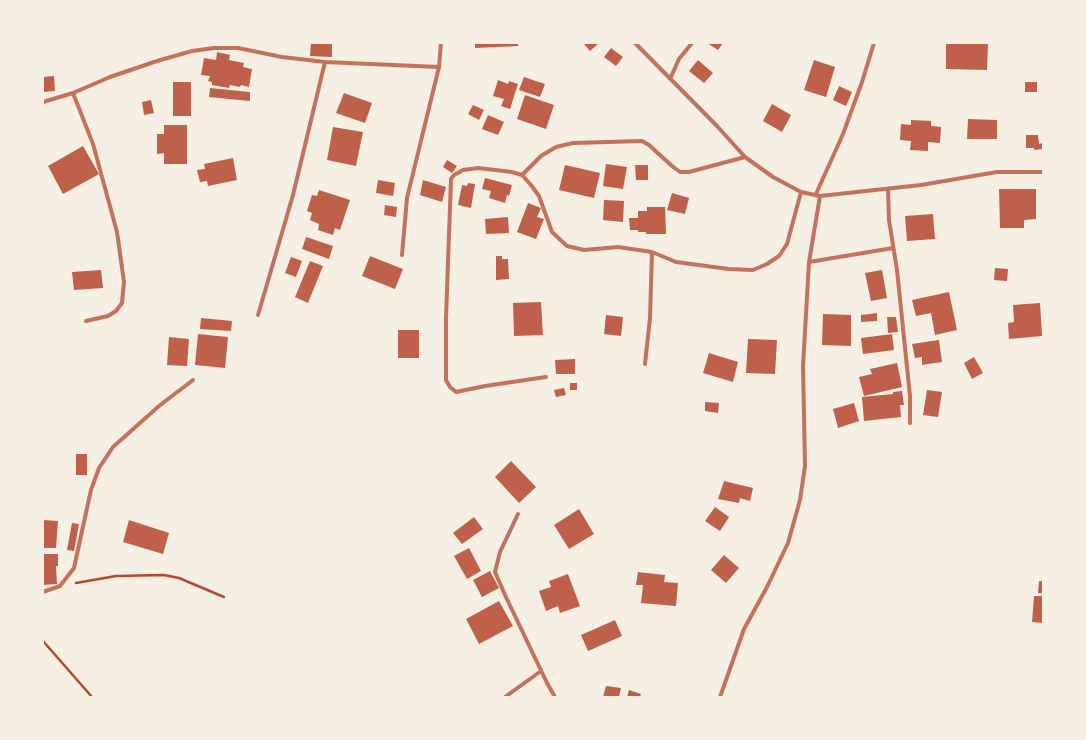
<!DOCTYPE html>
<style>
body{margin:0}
#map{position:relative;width:1086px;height:740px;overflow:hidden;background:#f6efe4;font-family:Quicksand,sans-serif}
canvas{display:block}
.frame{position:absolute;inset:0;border:44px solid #f6efe4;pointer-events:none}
</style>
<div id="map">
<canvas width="1086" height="740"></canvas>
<div class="frame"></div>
</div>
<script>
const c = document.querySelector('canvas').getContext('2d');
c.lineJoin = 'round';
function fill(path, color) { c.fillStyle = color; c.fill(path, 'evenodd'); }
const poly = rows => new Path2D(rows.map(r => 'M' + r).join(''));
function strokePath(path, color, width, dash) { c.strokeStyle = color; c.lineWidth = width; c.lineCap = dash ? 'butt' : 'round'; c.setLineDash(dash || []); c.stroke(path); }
const building = poly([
 [311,43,332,43,332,57,310,56],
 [475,43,518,43,518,46,475,48],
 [583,43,599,43,590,51],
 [707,43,723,43,718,50],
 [946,43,988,43,987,70,946,69],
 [611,48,623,57,616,66,604,57],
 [217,52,230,55,229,60,244,63,243,67,252,69,249,87,241,85,240,87,230,85,229,88,212,85,212,82,208,81,210,76,201,75,204,58,216,60],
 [698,60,713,73,704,83,689,71],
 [814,60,835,67,826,97,804,90],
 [54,76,55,91,43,92,43,77],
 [524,77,545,84,540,97,519,90],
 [498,80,508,84,509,81,518,84,510,109,501,106,504,99,493,96],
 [173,82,191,82,191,116,173,116],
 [1025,82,1037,82,1037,92,1025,92],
 [839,86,852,92,846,106,833,100],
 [210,88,250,92,250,101,209,97],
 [344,93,372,103,365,123,336,113],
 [525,95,554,105,546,129,517,119],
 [151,100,154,113,144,115,142,102],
 [772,104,791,115,782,132,763,121],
 [473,105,484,110,479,120,468,114],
 [488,115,504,122,498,135,482,129],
 [968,119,997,120,997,139,967,139],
 [911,120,931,121,931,126,941,127,940,143,928,142,928,151,910,150,911,141,900,140,901,124,911,125],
 [164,125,187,125,187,164,164,164,164,153,157,154,157,134,164,134],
 [333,127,363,132,356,166,327,160],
 [1026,135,1038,135,1039,144,1043,143,1043,149,1034,150,1034,148,1026,148],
 [83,146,99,174,63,194,48,166],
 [233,158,237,180,208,186,207,181,200,182,197,170,205,169,204,164],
 [447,160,457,166,452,173,443,167],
 [606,164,627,167,623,189,603,186],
 [565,165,600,173,594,198,559,190],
 [635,165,648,165,648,180,636,180],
 [485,178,512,185,509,196,507,195,505,203,489,198,491,191,482,189],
 [378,180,395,183,393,196,376,193],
 [423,180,446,187,442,202,420,195],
 [468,183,475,184,471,208,458,205,462,185,467,186],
 [999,189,1036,189,1036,219,1024,220,1024,228,1000,228],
 [319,190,350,200,340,230,335,228,333,235,318,230,319,224,310,220,312,213,307,211,312,195,317,196],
 [672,193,689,198,685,214,667,210],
 [604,200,624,201,623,222,603,220],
 [528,203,541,208,537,217,544,219,536,239,517,232],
 [385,205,397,207,396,217,384,215],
 [647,207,665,207,666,234,646,234,646,232,638,232,638,230,630,230,629,218,638,218,638,211,647,211],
 [933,214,935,239,907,241,905,216],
 [508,217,509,233,486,234,485,219],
 [306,237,333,246,329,259,302,249],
 [370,256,403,269,395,289,362,276],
 [496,256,502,256,502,259,508,259,509,279,496,280],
 [291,257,302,261,296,277,285,273],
 [310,261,323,266,308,303,295,297],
 [995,268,1008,269,1007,281,994,280],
 [101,270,103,288,74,290,72,272],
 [882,270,887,298,871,301,865,273],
 [949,292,957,330,935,335,931,313,916,316,912,300],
 [541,302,543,335,514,336,513,303],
 [1040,303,1042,336,1009,339,1008,323,1014,322,1013,305],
 [877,313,877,321,861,322,861,315],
 [823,314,851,315,851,346,822,345],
 [606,315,623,317,621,336,604,334],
 [887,317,896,317,898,332,888,333],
 [201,318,232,321,231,331,200,329],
 [398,330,419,330,419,358,398,358],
 [198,334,228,337,225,368,195,365],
 [892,334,894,350,863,354,861,338],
 [169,337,189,339,187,366,167,365],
 [748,339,777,340,775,374,746,373],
 [939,340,942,362,922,365,922,357,915,358,912,344],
 [709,353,738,362,733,382,703,373],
 [974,357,983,373,972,379,964,363],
 [575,359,575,374,556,374,555,360],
 [897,363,902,387,864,396,859,377,872,374,870,369],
 [570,383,577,383,577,390,570,390],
 [564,388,566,395,556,397,554,390],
 [927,390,942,392,938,417,923,415],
 [902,391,904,405,900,405,901,417,864,421,862,397,893,394,893,392],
 [705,402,719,403,718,413,705,411],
 [854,403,859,421,838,428,833,409],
 [76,454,87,454,87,475,76,475],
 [511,461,536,487,519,503,495,477],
 [724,481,753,488,750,501,740,498,739,503,718,499],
 [715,507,729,517,720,531,705,521],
 [579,509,594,534,569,549,554,525],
 [474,517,483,529,462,544,453,533],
 [43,520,58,521,56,548,43,548],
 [129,520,169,533,163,554,123,542],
 [72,523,79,524,74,551,67,550],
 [469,548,481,571,467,579,454,556],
 [43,554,58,554,58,566,56,566,57,584,43,585],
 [724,555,739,568,726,583,711,570],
 [490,571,499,588,482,597,473,580],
 [638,572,665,575,664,582,678,583,676,606,641,603,643,585,636,585],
 [568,574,580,606,560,613,558,606,546,611,539,591,551,587,549,581],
 [1039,581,1043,581,1043,593,1038,593],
 [1034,596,1043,596,1043,623,1032,622],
 [499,601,513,626,479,644,466,619],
 [615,620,622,636,588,651,581,635],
 [606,686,621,688,619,697,603,697],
 [629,690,641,694,640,697,627,697]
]);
const path = poly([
 [76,583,116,576,164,575,179,578,224,597],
 [43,641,92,697]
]);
const minor = poly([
 [635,43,717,126,745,157,773,177,801,192,820,196,921,185,997,172,1043,172],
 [670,79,679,59,692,43],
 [73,93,93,144,117,232,124,282,122,303,116,311,108,316,86,321],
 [43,102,73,93,110,77,157,61,192,51,214,48,238,48,282,57,325,62,439,67],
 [522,175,541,156,556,147,573,143,642,141,649,145,672,166,680,172,689,172,745,157],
 [888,189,889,220,897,270,910,396,910,423],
 [816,194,843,134,862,82,874,43],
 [402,255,407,198,439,67,441,43],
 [809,262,893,248],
 [258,315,293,195,325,62],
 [645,364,650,318,652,252],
 [546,377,485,386,456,392,450,387,446,380,446,318,451,179,454,175,463,170,478,168,512,172,522,175,531,185,539,196,552,232,567,246,584,250,618,247,652,252,676,262,729,269,753,270,767,264,779,256,787,244,801,192],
 [518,514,500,552,495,572,505,595,547,683,555,697],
 [43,592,60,586,74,568,91,490,99,468,113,447,159,406,193,380],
 [505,697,541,671],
 [720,697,744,629,767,587,788,543,800,500,805,466,803,366,809,262,820,196]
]);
fill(building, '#bf614a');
strokePath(path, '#b5482f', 2.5);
strokePath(minor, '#c5725c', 4);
</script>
